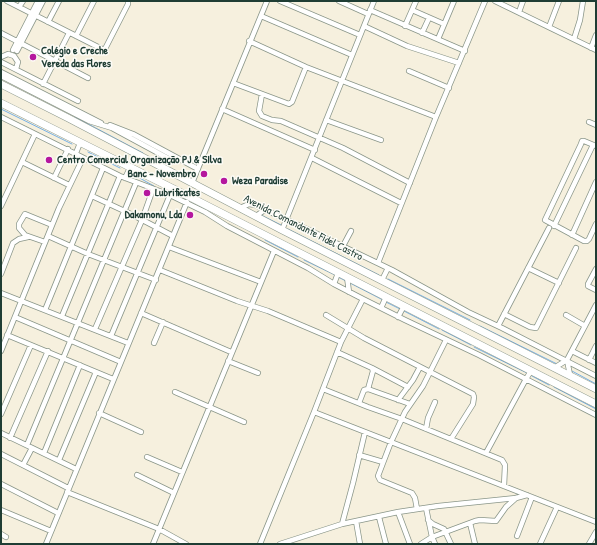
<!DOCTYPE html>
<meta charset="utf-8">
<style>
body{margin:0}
#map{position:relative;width:597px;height:545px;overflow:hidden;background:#f6f0de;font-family:"Patrick Hand",sans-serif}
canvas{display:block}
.frame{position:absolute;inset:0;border:2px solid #1f3d34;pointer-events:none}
</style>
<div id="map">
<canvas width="597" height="545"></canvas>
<div class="frame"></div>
</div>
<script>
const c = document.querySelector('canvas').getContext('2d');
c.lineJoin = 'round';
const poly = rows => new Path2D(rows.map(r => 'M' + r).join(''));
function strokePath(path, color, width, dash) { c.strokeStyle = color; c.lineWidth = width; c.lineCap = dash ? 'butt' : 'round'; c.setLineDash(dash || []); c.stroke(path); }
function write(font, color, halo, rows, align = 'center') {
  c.font = font + ' "Patrick Hand",sans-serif'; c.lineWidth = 3; c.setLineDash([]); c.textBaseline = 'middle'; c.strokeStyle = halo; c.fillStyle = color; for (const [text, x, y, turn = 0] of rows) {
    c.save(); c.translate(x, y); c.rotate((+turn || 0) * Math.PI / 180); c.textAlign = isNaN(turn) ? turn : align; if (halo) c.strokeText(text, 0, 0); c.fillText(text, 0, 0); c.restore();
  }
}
const stream = poly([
 [1,109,72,144],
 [75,117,143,153],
 [88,152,120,168],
 [136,176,154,186],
 [261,215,281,225],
 [288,229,379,275],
 [265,240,298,257],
 [304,260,335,275],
 [338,277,346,281],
 [388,279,470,320],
 [350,283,383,300],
 [386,302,400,309],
 [404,311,439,329],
 [480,326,557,364],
 [442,330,471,345],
 [474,347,527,373],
 [572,371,596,384],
 [532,376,549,385],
 [554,387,596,409]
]);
const minor = poly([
 [7,1,102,49,105,49,106,47,128,4,128,1],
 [280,1,360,35],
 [339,1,368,14],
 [495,1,596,50],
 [19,7,23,1],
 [370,10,465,51],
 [412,10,444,24],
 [519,12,523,1],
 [261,16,352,55],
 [48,22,59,1],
 [364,26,407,46,459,63],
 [405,26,416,1],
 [549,27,559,1],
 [1,33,88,78],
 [422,33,429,18],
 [76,36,94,1],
 [438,39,454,1],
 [574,39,580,20,583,1],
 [249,41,306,67,436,117],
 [591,48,596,35],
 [13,50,38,1],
 [17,51,43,1],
 [1,57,8,54,14,56,18,62,16,69],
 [1,62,78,101],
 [409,71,449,88],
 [1,72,101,123],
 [1,76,89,121,112,128,173,161],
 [233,83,289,104,292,102,306,67],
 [43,84,69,33],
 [262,94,259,111,262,116,272,120,281,121,343,148,410,183],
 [222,109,315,150],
 [1,117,120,176,170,195,205,212,227,226,308,268,334,284,363,299,341,342,314,412,260,544],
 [326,120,381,140],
 [589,122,596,125],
 [110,125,133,134,198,169],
 [596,146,584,141,582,141,581,144,545,220,584,241,587,241,589,239,596,224],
 [76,153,80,143],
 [312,158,401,203],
 [22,162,69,185],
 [54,178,68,149],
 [125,178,130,168],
 [192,183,267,1],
 [92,196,133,215,173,236],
 [1,206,35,134],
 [240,208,249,204,255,205,311,231,392,270,468,312,502,328,596,376],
 [256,216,266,209],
 [554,226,593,145],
 [282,230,374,1],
 [572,235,596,182],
 [48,236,88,254,156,280],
 [45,242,25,235,19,228,19,224,25,214,52,225],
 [343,246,351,231],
 [169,247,261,282],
 [378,263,436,117,485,1],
 [528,268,559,283],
 [596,269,588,284,588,286,596,290],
 [160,270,237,301,268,311,341,342],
 [1,274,13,243,19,239,28,237],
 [347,277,349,292],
 [382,280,388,268],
 [334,284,338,273],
 [1,293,128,343],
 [363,299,405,320,479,355,596,415],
 [381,308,386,297],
 [45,310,103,168],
 [141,313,231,352],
 [504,314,530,327,536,328,576,248],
 [326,315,364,338,473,394,474,397,473,404,451,439],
 [566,315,585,326],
 [62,316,120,176],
 [15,317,121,362],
 [398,317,404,306],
 [498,326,549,228],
 [95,329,142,220,153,189],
 [7,335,113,379],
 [111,336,170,195],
 [154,343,163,322],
 [1,351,59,208,83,158],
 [572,351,596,363],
 [337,352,372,368],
 [567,360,570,375],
 [589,360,596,346],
 [228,361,258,373],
 [554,368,567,360,596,305],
 [408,387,372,368,373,371,368,389,410,404],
 [323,389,368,407,402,419,502,460,505,465,504,486],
 [175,392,244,422],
 [398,400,413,380,420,367],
 [359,403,364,390,368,389],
 [314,412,596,522],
 [99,413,141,432],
 [1,414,31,345],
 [426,429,428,418,435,402],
 [1,433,76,469],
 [10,438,48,351],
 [27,445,136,183],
 [44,453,80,365],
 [486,453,526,379,531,371],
 [1,454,68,488],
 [359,455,383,462],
 [147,457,182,472],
 [59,460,96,372],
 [23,465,32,448],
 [137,475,174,493],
 [1,484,58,513],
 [67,492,159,529,186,544],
 [426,508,432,537,435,544],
 [417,509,415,498,412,493,380,480,378,476,391,442,405,412,423,386,446,340],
 [1,510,51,531],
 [398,512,410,544],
 [379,517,386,544],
 [428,520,433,524,444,529,451,544],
 [356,521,360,544],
 [470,523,475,544],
 [342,524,353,483,365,432],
 [1,534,6,537],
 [517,536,532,497],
 [46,544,187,202],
 [153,544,274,251],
 [280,544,342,524,398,512,438,506,516,498,527,495],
 [421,544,432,537,475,521,480,520,496,521,506,507,516,498],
 [540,544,557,507],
 [589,544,596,532]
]);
const highway = poly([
 [1,84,68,118,282,230,596,389],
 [1,103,190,197,596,404]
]);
const markers = [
 [33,57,4,"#b5179e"],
 [49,160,4,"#b5179e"],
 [204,174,4,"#b5179e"],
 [224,181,4,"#b5179e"],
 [147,193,4,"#b5179e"],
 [190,215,4,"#b5179e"]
];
const poiNames = [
 ["Colégio e Creche",41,51],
 ["Vereda das Flores",41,64],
 ["Centro Comercial Organização PJ & SIlva",57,160],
 ["Banc - Novembro",196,174,"right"],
 ["Weza Paradise",232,181],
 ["Lubrificates",155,193],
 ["Dakamonu, Lda",182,215,"right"]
];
const streetNames = [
 ["Avenida Comandante Fidel Castro",303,228,27]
];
strokePath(stream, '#75afe5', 1);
strokePath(minor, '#8a9689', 6);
strokePath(highway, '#8a9689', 8);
strokePath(minor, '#fff', 4.5);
strokePath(highway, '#fff', 7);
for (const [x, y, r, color] of markers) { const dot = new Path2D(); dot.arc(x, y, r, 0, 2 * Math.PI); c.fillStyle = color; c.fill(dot); strokePath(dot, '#fdfcf7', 1.5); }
write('bold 11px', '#1f3d34', '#fdfcf7', poiNames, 'left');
write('11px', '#1f3d34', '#fdfcf7', streetNames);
</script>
